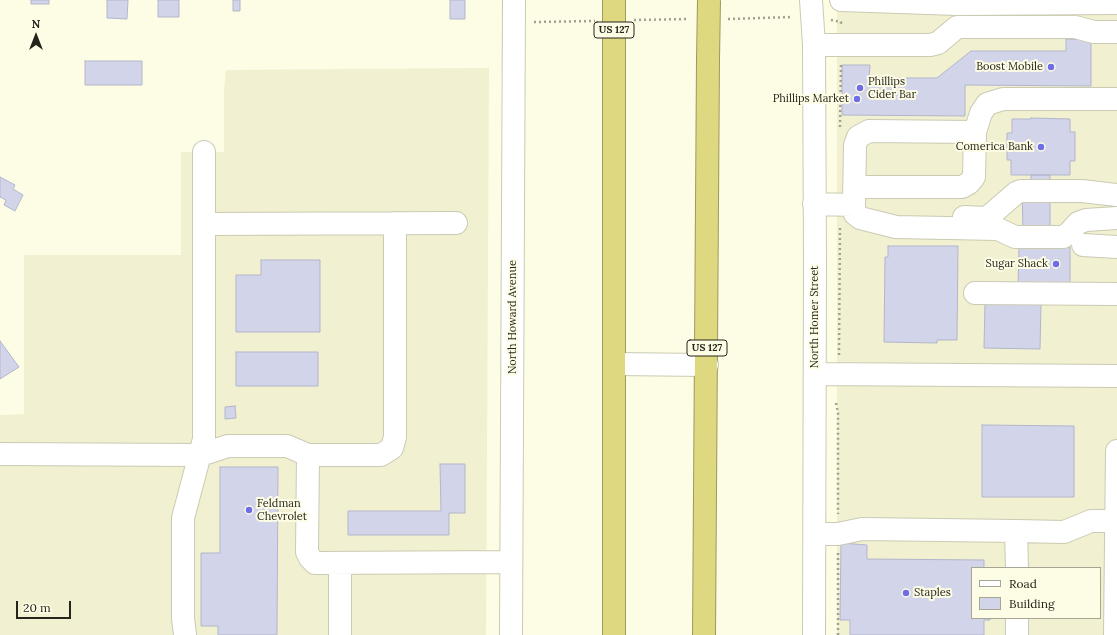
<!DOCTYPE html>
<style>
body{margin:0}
#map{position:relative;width:1117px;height:635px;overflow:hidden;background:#fdfce5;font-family:Lora,serif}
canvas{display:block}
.legend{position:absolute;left:971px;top:567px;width:130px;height:52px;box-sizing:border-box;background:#fdfce5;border:1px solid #a7a695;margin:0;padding:5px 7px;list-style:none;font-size:12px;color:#26251d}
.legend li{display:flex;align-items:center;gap:8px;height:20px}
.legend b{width:20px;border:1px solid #a7a695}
.north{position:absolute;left:16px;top:16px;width:40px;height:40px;-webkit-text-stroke:3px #fdfce5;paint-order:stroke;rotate:0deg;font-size:11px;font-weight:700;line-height:16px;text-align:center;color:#26251d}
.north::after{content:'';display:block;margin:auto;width:14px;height:18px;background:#26251d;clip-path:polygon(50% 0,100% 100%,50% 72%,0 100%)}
.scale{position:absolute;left:16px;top:601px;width:55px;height:18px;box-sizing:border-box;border:2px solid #26251d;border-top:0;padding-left:5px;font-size:12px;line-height:14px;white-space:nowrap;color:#26251d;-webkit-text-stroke:3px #fdfce5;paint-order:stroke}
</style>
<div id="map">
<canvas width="1117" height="635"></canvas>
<ul class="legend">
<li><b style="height:5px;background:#fff"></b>Road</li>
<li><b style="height:11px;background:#d2d4ea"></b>Building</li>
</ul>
<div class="north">N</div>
<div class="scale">20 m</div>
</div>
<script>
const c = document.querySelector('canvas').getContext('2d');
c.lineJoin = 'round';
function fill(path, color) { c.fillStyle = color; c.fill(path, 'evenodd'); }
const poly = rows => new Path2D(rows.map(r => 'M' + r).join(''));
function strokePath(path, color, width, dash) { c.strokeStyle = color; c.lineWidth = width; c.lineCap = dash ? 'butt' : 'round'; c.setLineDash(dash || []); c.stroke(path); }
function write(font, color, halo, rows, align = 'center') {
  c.font = font + ' Lora,serif'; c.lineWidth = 4; c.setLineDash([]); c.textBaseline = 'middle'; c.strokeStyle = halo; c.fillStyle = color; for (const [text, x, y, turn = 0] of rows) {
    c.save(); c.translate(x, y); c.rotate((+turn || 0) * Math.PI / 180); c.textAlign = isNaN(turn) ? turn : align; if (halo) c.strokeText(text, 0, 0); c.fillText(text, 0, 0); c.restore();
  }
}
const built = poly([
 [837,0,1117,0,1117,635,837,635],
 [972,568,1100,568,1100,618,972,618],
 [489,68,486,635,0,635,0,415,24,414,24,255,181,255,181,152,224,152,224,92,226,70]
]);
const building = poly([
 [31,0,49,0,49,4,31,4,31,0],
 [107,0,128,0,127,19,107,18,107,0],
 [158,0,179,0,179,17,158,17,158,0],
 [233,0,240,0,240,11,233,11,233,0],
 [450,0,465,0,465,19,450,19,450,0],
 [1066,39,1091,40,1091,86,965,85,965,116,842,115,842,65,870,65,869,78,937,78,971,51,1066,51,1066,39],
 [85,61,142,61,142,85,85,85,85,61],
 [1031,118,1070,119,1070,132,1075,132,1075,161,1070,161,1070,175,1011,175,1011,160,1007,160,1007,133,1012,133,1012,119,1031,119,1031,118],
 [1031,175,1050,175,1050,230,1023,230,1022,186,1031,186,1031,175],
 [0,177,15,185,13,189,23,195,15,211,4,205,6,200,0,197,0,177],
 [888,246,958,246,957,340,937,340,937,343,884,342,885,257,888,257,888,246],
 [1019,247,1070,247,1070,288,1018,288,1019,247],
 [261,260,320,260,320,332,236,332,236,275,261,275,261,260],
 [985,302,1041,303,1040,349,984,348,985,302],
 [0,341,19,367,0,379,0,341],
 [236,352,318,352,318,386,236,386,236,352],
 [235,406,236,418,225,419,225,407,235,406],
 [982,425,1074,426,1074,497,982,497,982,425],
 [440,464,465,464,465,513,449,513,449,535,348,535,348,511,441,511,440,464],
 [220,467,278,467,277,635,218,635,218,626,201,626,201,553,220,553,220,467],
 [841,543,867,545,867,559,984,560,984,568,972,568,972,618,990,618,990,620,984,620,984,635,850,635,850,620,840,620,841,543]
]);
const path = poly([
 [728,19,793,17],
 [634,20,689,19],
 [831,20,841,22,841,25],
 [534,22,595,21],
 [840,127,841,64],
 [839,355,840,226],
 [836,403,838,413,838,514],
 [838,635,838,553]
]);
const minor = poly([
 [811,0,814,45,815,262,814,635],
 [841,0,957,4,1117,3],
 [814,45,930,45,938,43,957,27,1075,27,1094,32,1117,32],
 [204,152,204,224,456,223],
 [854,187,962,187,969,183,974,177,975,132],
 [814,204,854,205,855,145,858,137,869,131,975,132,981,113,987,104,1003,99,1117,99],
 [854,205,855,214,860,218,896,227,998,229,1015,237,1063,237,1069,233,1078,223,1086,220,1117,218],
 [964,217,987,218,1016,193,1021,191,1082,191,1117,195],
 [1083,245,1117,247],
 [975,293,1117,294],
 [614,364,707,365],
 [815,374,1117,376],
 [0,454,200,455,228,446,287,446,308,455,381,455,392,448,395,437,395,223],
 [308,455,307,552,310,558,315,563,511,562],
 [815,534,838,534,862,529,1016,531],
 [1017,568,1016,531,1064,532,1091,521,1116,521],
 [1017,618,1017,635],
 [185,635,183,618,183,518,204,439,204,224],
 [340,635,340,563],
 [511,635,514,0],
 [1115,635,1117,451]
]);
const highway = poly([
 [614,61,614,635],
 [704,635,708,60]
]);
const highwayBridge = poly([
 [614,0,614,61],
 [708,60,709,0]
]);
const markers = [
 [1051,67,4,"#6e6de7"],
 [860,88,4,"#6e6de7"],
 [857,99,4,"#6e6de7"],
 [1041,147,4,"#6e6de7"],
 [1056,264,4,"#6e6de7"],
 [249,510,4,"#6e6de7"],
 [906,593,4,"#6e6de7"]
];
const shields = [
 [614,30,40],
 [707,348,40]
];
const shieldNames = [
 ["US 127",614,30],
 ["US 127",707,348]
];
const poiNames = [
 ["Boost Mobile",1043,67],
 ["Phillips",868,82,"left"],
 ["Cider Bar",868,95,"left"],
 ["Phillips Market",849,99],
 ["Comerica Bank",1033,147],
 ["Sugar Shack",1048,264],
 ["Feldman",257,504,"left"],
 ["Chevrolet",257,517,"left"],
 ["Staples",914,593,"left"]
];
const streetNames = [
 ["North Howard Avenue",513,317,-90],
 ["North Homer Street",815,317,-90]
];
fill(built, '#f1f0d1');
fill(building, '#d2d4ea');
strokePath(building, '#b3b6cb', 1);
strokePath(minor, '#cbcab3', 24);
strokePath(highway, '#9e995e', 24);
strokePath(path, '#a2a190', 2.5, [2, 3]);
strokePath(minor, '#fff', 22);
strokePath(highway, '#ded881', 22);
strokePath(highwayBridge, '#9e995e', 24, []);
strokePath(highwayBridge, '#ded881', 22);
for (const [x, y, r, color] of markers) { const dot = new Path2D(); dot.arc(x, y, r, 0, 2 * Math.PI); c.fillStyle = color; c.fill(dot); strokePath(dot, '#fdfce5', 1.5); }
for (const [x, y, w] of shields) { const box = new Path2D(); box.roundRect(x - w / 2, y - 8, w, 16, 3); c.fillStyle = '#fdfce5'; c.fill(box); strokePath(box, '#26251d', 1); }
write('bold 10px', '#26251d', null, shieldNames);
write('11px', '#26251d', '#fdfce5', poiNames, 'right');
write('11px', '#26251d', '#fdfce5', streetNames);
</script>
